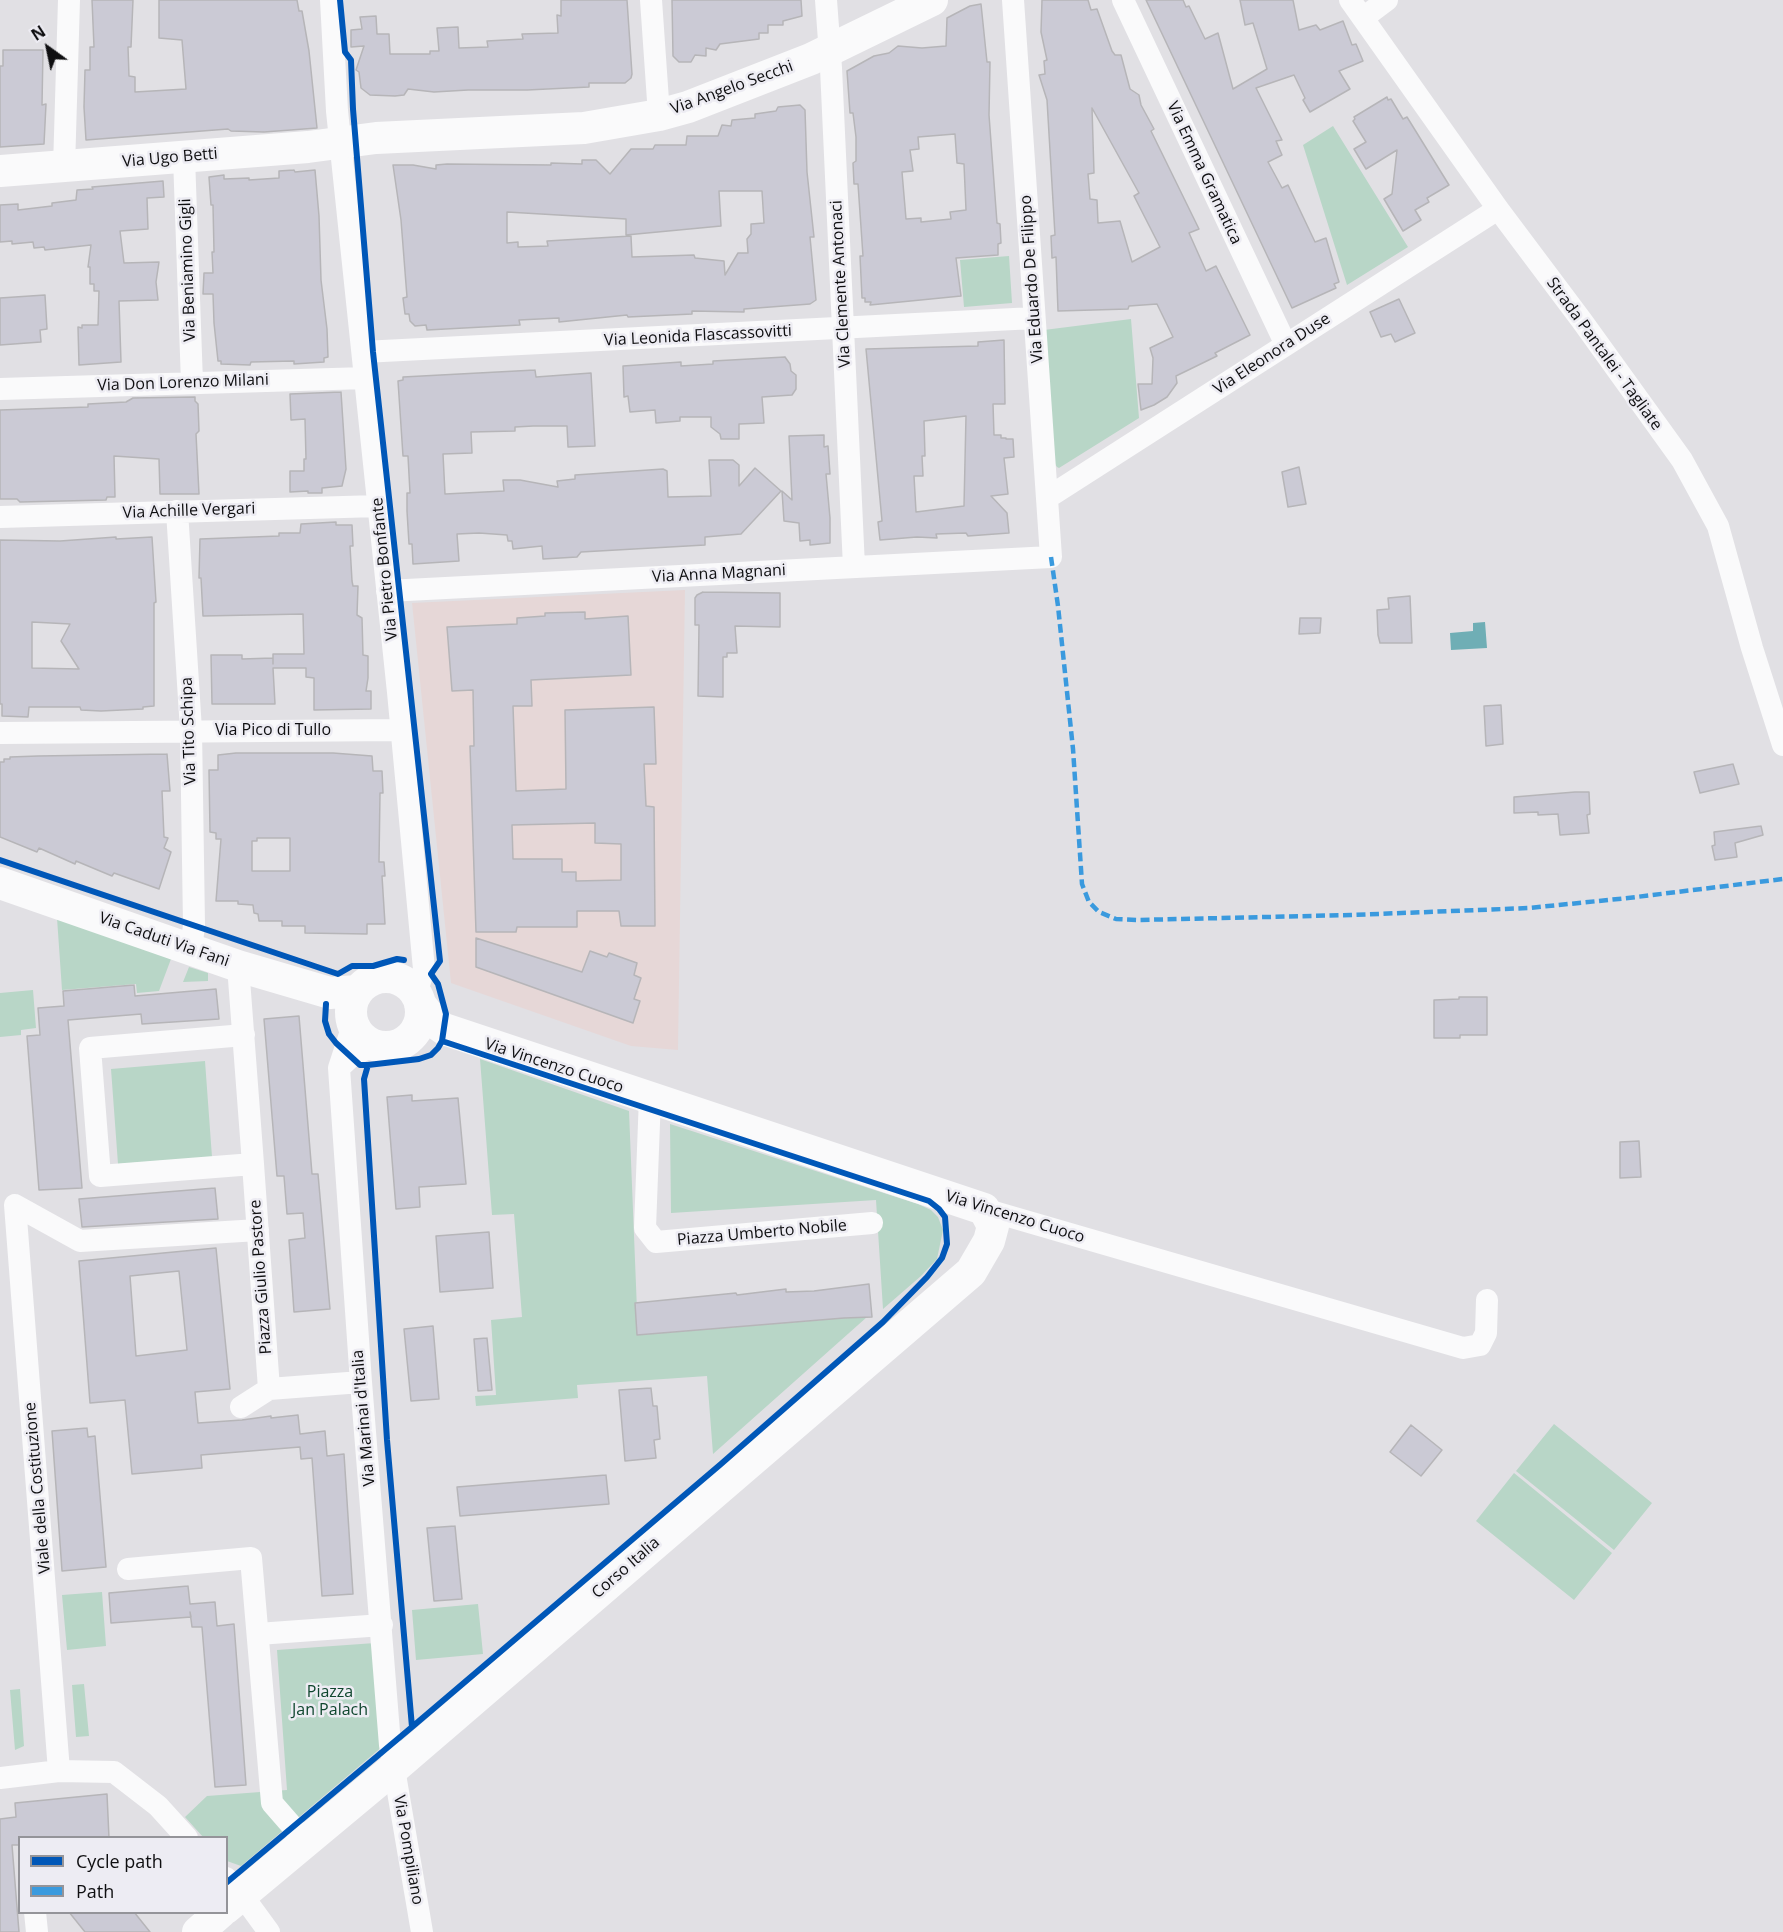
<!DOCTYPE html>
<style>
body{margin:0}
#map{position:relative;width:1783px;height:1932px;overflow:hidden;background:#e1e0e4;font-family:"Open Sans",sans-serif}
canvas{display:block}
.legend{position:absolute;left:18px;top:1836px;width:210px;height:78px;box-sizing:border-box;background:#edecf3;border:2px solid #949499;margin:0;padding:8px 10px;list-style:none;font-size:18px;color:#0f0f11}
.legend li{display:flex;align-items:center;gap:12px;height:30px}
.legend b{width:30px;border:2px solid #949499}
.north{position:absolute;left:18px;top:18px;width:60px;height:60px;-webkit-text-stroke:4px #edecf3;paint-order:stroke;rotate:327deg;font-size:16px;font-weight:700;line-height:24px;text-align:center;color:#0f0f11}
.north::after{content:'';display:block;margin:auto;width:21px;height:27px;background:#0f0f11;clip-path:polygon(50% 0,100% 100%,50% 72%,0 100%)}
</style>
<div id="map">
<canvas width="1783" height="1932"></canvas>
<ul class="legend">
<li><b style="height:8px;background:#0057b8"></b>Cycle path</li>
<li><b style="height:8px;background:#3a9ade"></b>Path</li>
</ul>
<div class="north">N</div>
</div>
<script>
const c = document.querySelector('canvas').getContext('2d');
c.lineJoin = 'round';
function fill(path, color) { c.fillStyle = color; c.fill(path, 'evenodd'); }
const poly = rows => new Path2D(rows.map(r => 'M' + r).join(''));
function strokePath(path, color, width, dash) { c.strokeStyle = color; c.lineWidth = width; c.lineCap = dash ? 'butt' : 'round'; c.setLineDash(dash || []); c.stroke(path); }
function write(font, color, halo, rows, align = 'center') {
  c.font = font + ' "Open Sans",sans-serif'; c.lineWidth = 5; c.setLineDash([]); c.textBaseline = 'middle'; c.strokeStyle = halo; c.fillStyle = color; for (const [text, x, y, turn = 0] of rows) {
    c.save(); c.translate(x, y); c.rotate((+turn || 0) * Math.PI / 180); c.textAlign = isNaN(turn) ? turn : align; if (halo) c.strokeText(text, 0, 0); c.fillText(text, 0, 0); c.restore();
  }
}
const education = poly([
 [685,590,678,1050,631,1046,451,983,412,603]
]);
const green = poly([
 [1333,126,1408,247,1347,285,1303,145],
 [1009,256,1012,303,964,307,960,260],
 [1131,319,1139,418,1059,468,1057,467,1055,464,1044,330],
 [57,918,171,959,159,991,137,993,136,984,62,990],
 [189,967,208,973,208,981,183,982],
 [33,990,36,1028,21,1030,21,1035,0,1037,0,993],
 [480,1059,629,1111,638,1335,821,1320,844,1314,844,1318,867,1317,713,1454,707,1376,577,1385,578,1398,476,1406,475,1396,496,1395,491,1320,522,1317,514,1214,492,1215],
 [205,1061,212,1157,118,1164,111,1069],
 [670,1124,918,1204,931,1210,938,1217,943,1230,937,1259,921,1276,883,1309,876,1200,671,1213],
 [1554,1424,1652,1503,1614,1550,1516,1471],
 [1514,1473,1612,1553,1574,1600,1476,1521],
 [102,1592,106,1646,67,1650,62,1595],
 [478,1604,483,1654,416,1660,412,1610],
 [375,1643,383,1746,241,1866,227,1861,226,1838,203,1837,185,1817,207,1796,287,1790,277,1650],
 [84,1684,89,1736,76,1737,72,1685],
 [20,1689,24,1746,15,1750,10,1690]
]);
const water = poly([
 [1485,622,1487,648,1451,650,1450,633,1473,631,1473,623]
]);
const building = poly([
 [92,0,133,0,131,47,128,47,129,76,135,77,135,92,186,89,182,40,159,38,159,0,297,0,299,11,302,11,309,51,317,128,264,132,231,131,228,129,86,140,84,107,85,70,90,70,90,47,94,47,92,0],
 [561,0,627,0,632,74,631,78,625,83,589,83,589,87,527,90,468,90,434,92,408,89,404,95,395,96,370,95,361,88,359,72,356,70,364,46,351,47,351,30,362,29,360,17,376,16,377,34,389,34,390,54,430,54,430,51,439,51,437,28,458,27,459,48,488,47,487,41,523,39,522,34,558,33,557,15,561,16,561,0],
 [672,0,801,0,802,16,783,21,783,25,768,25,768,33,759,33,759,39,720,44,716,50,706,48,706,56,695,55,691,62,679,62,673,56,672,0],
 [1042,0,1088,0,1091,10,1097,9,1112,51,1115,55,1121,55,1130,89,1139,95,1141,105,1154,129,1151,131,1199,229,1189,233,1206,271,1216,266,1250,335,1215,353,1217,356,1176,376,1177,383,1167,397,1154,405,1141,410,1138,384,1152,384,1153,358,1150,348,1173,337,1157,304,1129,306,1128,309,1058,311,1056,257,1052,258,1051,236,1055,235,1047,100,1039,75,1045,74,1044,61,1047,60,1041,32,1042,0],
 [1092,108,1139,193,1134,196,1160,247,1132,262,1120,221,1098,223,1097,200,1090,199,1088,174,1094,173,1092,108],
 [1146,0,1183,0,1186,7,1189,6,1205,39,1218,33,1233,89,1267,69,1253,23,1245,25,1240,0,1293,0,1299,30,1316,25,1320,30,1343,21,1352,45,1356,44,1363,61,1339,71,1350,89,1310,112,1303,100,1305,98,1294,75,1256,88,1282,140,1276,141,1282,155,1268,162,1282,188,1288,185,1315,242,1326,238,1339,282,1334,284,1336,288,1292,308,1146,0],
 [981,4,987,62,990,62,989,115,997,223,1000,224,1001,243,998,244,998,255,956,258,961,296,870,305,871,302,865,302,865,298,862,298,860,256,863,256,858,184,854,184,853,163,856,161,856,137,853,113,850,113,847,71,874,56,889,53,898,46,922,48,946,46,947,18,970,6,981,4],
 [955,134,957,163,964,164,966,210,950,212,951,219,921,222,921,218,906,219,902,172,913,171,910,150,919,149,918,137,955,134],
 [3,50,43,50,42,105,46,104,44,144,0,147,0,66,3,66,3,50],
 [1387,97,1388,100,1391,99,1403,119,1407,117,1449,185,1427,198,1429,202,1415,210,1421,220,1403,231,1384,199,1392,194,1397,150,1366,169,1354,149,1366,142,1353,121,1355,119,1354,117,1387,97],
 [800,105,805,110,807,172,814,237,810,237,816,300,810,304,744,309,744,312,692,311,692,314,628,317,627,315,559,322,559,318,519,320,520,325,427,330,426,325,415,326,410,321,409,314,405,314,403,298,407,297,401,220,393,165,413,165,436,169,436,165,447,164,551,165,551,163,582,164,582,160,596,160,610,174,631,149,653,149,655,145,686,145,687,136,718,136,722,125,731,126,732,120,755,118,755,114,776,111,778,107,800,105],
 [719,191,762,191,764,223,751,224,751,234,747,239,748,253,738,253,725,275,724,261,695,258,694,255,632,257,631,236,547,241,548,246,518,247,518,242,507,243,507,212,626,219,626,235,721,226,719,191],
 [294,170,295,172,315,170,319,216,321,280,327,329,328,357,324,358,324,362,294,364,294,361,251,362,250,365,221,364,221,361,218,361,214,323,213,294,203,294,204,273,213,273,212,252,214,252,213,205,211,205,209,177,224,175,224,179,249,178,249,180,279,178,279,171,294,170],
 [163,181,164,197,147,198,148,229,120,231,124,263,159,262,156,282,158,300,119,301,121,362,79,365,78,327,82,328,82,325,98,325,99,291,94,291,94,284,90,284,90,267,88,267,91,245,45,250,44,247,34,248,33,242,12,244,12,241,0,242,0,205,18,204,18,210,52,206,52,203,76,200,77,190,93,189,92,187,163,181],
 [45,295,47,329,40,330,41,342,0,345,0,298,45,295],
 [1399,299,1415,333,1395,342,1391,334,1381,337,1370,312,1399,299],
 [1004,340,1005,404,993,404,994,435,1001,435,1001,438,1006,438,1006,439,1013,439,1014,457,1004,458,1008,494,991,496,1007,513,1009,533,968,536,966,533,936,534,937,538,917,537,880,540,878,522,882,521,866,349,978,346,978,342,1004,340],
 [966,416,964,506,916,512,914,476,923,476,922,456,925,456,924,421,966,416],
 [785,357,790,364,791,371,796,375,796,389,792,395,762,397,764,423,739,424,739,439,721,439,720,434,711,427,711,417,680,417,680,421,656,423,655,410,630,412,628,396,624,397,623,366,681,362,681,366,713,364,713,361,785,357],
 [535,370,536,377,591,373,595,446,568,447,567,426,533,426,515,427,515,431,471,432,472,453,443,454,445,494,504,491,503,480,520,480,558,487,557,481,575,479,575,475,663,469,667,471,668,497,711,496,709,460,733,460,739,465,739,486,755,468,781,491,741,534,705,537,705,545,581,552,577,557,543,559,542,546,513,549,512,541,508,541,507,535,479,533,457,534,459,561,413,564,412,544,409,544,407,511,407,493,410,493,408,456,403,456,398,381,403,380,403,377,535,370],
 [341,392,346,469,342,486,322,488,322,493,308,493,308,491,290,492,290,471,304,471,304,459,306,459,305,419,291,420,290,394,341,392],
 [195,397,195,401,198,404,199,431,196,434,199,494,160,494,159,459,114,456,115,497,107,497,106,500,20,502,17,499,0,499,0,410,88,407,88,404,126,402,133,398,195,397],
 [824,435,824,447,828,446,830,474,826,474,830,518,830,543,810,545,810,540,800,541,799,523,784,521,782,491,792,500,789,436,824,435],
 [1299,467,1306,504,1288,507,1282,472,1299,467],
 [336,522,336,525,352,525,353,546,350,546,352,581,353,586,358,586,357,615,362,618,363,655,368,656,368,678,366,691,371,691,371,709,314,710,314,678,306,677,306,668,273,668,275,704,212,704,211,655,242,655,242,659,273,658,273,664,273,654,304,654,303,614,203,616,201,578,199,578,200,539,279,536,279,533,300,533,301,524,336,522],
 [116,537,116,539,152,537,156,602,154,603,154,706,143,707,143,709,101,711,81,710,80,707,29,707,28,717,2,716,2,704,0,704,0,540,60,541,116,537],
 [32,622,70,624,61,641,79,669,32,668,32,622],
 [703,592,780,593,780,627,735,626,737,653,727,653,727,657,723,657,723,697,698,696,699,625,695,625,695,598,697,595,703,592],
 [1410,596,1412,643,1380,643,1378,635,1377,610,1389,609,1388,598,1410,596],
 [585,612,585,619,628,616,631,675,531,680,532,706,513,706,516,791,566,789,565,710,654,707,656,764,644,764,646,806,654,807,655,926,621,926,619,911,577,911,577,927,517,927,516,932,476,932,470,746,474,746,473,690,452,691,447,627,517,624,517,618,545,616,545,613,585,612],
 [595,823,595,843,621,844,621,880,576,881,576,872,562,872,562,859,513,859,512,825,595,823],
 [1300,618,1321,618,1320,633,1299,634,1300,618],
 [1501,705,1503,744,1486,746,1484,706,1501,705],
 [236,753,333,753,372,756,373,771,382,771,383,793,380,793,379,862,384,862,385,876,382,876,385,924,367,924,367,934,305,933,305,926,282,926,282,921,259,921,258,914,254,913,253,905,238,904,238,901,216,901,221,839,216,839,216,833,210,832,209,770,218,770,218,755,236,753],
 [257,838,290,838,290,871,252,871,252,841,257,841,257,838],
 [167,754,170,791,162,791,164,837,168,838,164,848,171,852,159,889,114,873,112,876,76,861,75,864,39,848,37,852,0,837,0,762,4,762,4,759,10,759,10,757,38,756,167,754],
 [1733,764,1739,784,1700,793,1694,772,1733,764],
 [1575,792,1589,792,1590,814,1587,815,1589,833,1560,835,1558,814,1538,815,1538,812,1514,813,1514,797,1575,792],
 [1761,826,1763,835,1735,843,1737,857,1715,860,1712,846,1715,845,1714,832,1761,826],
 [476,938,582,972,590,951,607,957,609,953,637,963,634,975,641,978,634,999,640,1001,633,1023,476,967,476,938],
 [134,985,135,996,216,989,219,1019,142,1024,141,1014,68,1020,82,1188,39,1190,27,1036,40,1035,38,1008,64,1006,63,991,134,985],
 [1459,997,1487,997,1487,1035,1460,1035,1460,1038,1434,1038,1434,1000,1459,999,1459,997],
 [299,1016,312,1174,318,1174,330,1309,294,1312,289,1240,305,1238,303,1213,287,1214,284,1176,277,1176,264,1019,299,1016],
 [412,1095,412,1101,458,1098,466,1184,419,1187,420,1207,396,1209,387,1097,412,1095],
 [1639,1141,1641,1177,1620,1178,1620,1142,1639,1141],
 [215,1188,218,1219,82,1227,79,1199,215,1188],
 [489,1232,493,1288,440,1292,436,1236,489,1232],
 [216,1248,230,1389,195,1392,198,1423,242,1420,271,1416,271,1418,298,1415,300,1434,325,1431,327,1456,344,1454,353,1594,322,1596,312,1458,301,1459,300,1447,201,1455,202,1468,132,1474,125,1400,90,1403,79,1261,216,1248],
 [179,1271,187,1350,136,1356,130,1276,179,1271],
 [869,1284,872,1317,844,1318,637,1335,635,1303,736,1293,737,1295,786,1289,786,1292,814,1291,869,1284],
 [433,1326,439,1399,411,1401,404,1329,433,1326],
 [487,1338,492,1390,478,1391,474,1339,487,1338],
 [651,1388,653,1406,657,1406,660,1439,654,1440,656,1458,625,1461,619,1390,651,1388],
 [1411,1425,1442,1450,1421,1476,1390,1452,1411,1425],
 [87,1428,88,1437,95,1436,106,1567,62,1571,52,1431,87,1428],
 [606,1475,609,1504,460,1516,457,1487,606,1475],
 [455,1526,462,1599,434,1601,427,1528,455,1526],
 [188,1586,190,1604,215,1602,217,1626,234,1624,246,1785,215,1787,202,1627,192,1627,190,1612,191,1617,111,1623,109,1593,188,1586],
 [107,1794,109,1838,20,1838,20,1845,12,1845,19,1932,0,1932,0,1819,16,1817,15,1803,107,1794],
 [69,1912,134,1912,150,1932,85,1932,69,1912]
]);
const street = poly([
 [331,0,337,111,398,692,424,969,416,994],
 [651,0,659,115],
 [826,0,831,68,854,567],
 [1123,0,1286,345],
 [1350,0,1498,209,1582,321,1682,460,1718,526,1752,648,1783,745],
 [1363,18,1387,0],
 [184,157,192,383],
 [64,168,69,0],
 [363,352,1034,318],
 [0,389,366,378],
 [1047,498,1498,209],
 [177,511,191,730,194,925,191,951],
 [0,517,378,506],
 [387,591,1051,557,1013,0],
 [0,733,401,730],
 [238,966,253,1164,100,1176,90,1048,244,1035],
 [353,1025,339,1068,361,1382,390,1745,422,1932],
 [339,1068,351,1057,364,1050,380,1047],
 [650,1097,645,1228,656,1242,872,1223],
 [253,1164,269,1389],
 [15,1205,59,1771],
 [15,1205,80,1241,258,1230],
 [984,1209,1463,1348,1480,1345,1486,1333,1487,1300],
 [241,1407,269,1389,361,1382],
 [128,1569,251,1558,272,1803,306,1842],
 [258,1634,382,1625],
 [0,1778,59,1771,114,1772,158,1806,187,1838],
 [226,1878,242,1895,269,1932],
 [35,1912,37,1932]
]);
const secondary = poly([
 [0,171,308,147,376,138,584,128,659,115,688,107,811,59,932,0],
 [0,883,238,966,330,993,357,991],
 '351 1012a35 35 0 1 1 70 0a35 35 0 1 1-70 0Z',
 [226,1908,394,1768,971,1272,989,1241,993,1226,984,1209,444,1029,434,1022,420,1004],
 [198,1932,221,1912]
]);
const quiet = poly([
 [1051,557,1058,606,1073,749,1082,884,1089,902,1099,912,1116,919,1138,920,1351,915,1529,908,1628,898,1783,879]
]);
const cycleway = poly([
 [0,860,338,974,352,966,373,966,397,959,404,960],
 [326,1004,325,1021,329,1034,336,1043,360,1065,368,1065,419,1059,431,1055,438,1048,442,1041,446,1014,438,984,431,974,440,961,373,352,353,109,351,60,345,52,340,0],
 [412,1727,721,1464,883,1322,927,1277,942,1258,947,1244,945,1217,939,1209,929,1201,442,1041],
 [226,1883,412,1727,387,1440,364,1079,368,1065]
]);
const streetNames = [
 ["Via Angelo Secchi",732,88,-20],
 ["Via Ugo Betti",170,158,-5],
 ["Via Emma Gramatica",1204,173,65],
 ["Via Beniamino Gigli",188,270,-92],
 ["Via Eduardo De Filippo",1032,279,-94],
 ["Via Clemente Antonaci",841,284,-93],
 ["Via Leonida Flascassovitti",698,336,-3],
 ["Via Eleonora Duse",1272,354,-33],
 ["Strada Pantalei - Tagliate",1604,354,54],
 ["Via Don Lorenzo Milani",183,383,-2],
 ["Via Achille Vergari",189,511,-2],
 ["Via Pietro Bonfante",385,569,-96],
 ["Via Anna Magnani",719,574,-3],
 ["Via Pico di Tullo",273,730],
 ["Via Tito Schipa",189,731,-92],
 ["Via Caduti Via Fani",164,940,19],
 ["Via Vincenzo Cuoco",554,1066,18],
 ["Via Vincenzo Cuoco",1015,1217,17],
 ["Piazza Umberto Nobile",762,1233,-5],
 ["Piazza Giulio Pastore",261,1277,-94],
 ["Via Marinai d'Italia",364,1418,-95],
 ["Viale della Costituzione",38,1488,-95],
 ["Corso Italia",626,1568,-41],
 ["Via Pompiliano",408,1850,80]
];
const parkNames = [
 ["Piazza",330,1692],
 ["Jan Palach",330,1710]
];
fill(education, '#e6d7d7');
fill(green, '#b8d6c7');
fill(water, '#6faeb5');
fill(building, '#cbcad5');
strokePath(building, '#b6b5b8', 1.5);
strokePath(street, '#fafafb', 22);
strokePath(secondary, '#fafafb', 32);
strokePath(quiet, '#3a9ade', 4.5, [9, 4.5]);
strokePath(cycleway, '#0057b8', 6);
write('16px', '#0f0f11', '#edecf3', streetNames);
write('16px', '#0f462e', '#edecf3', parkNames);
</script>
